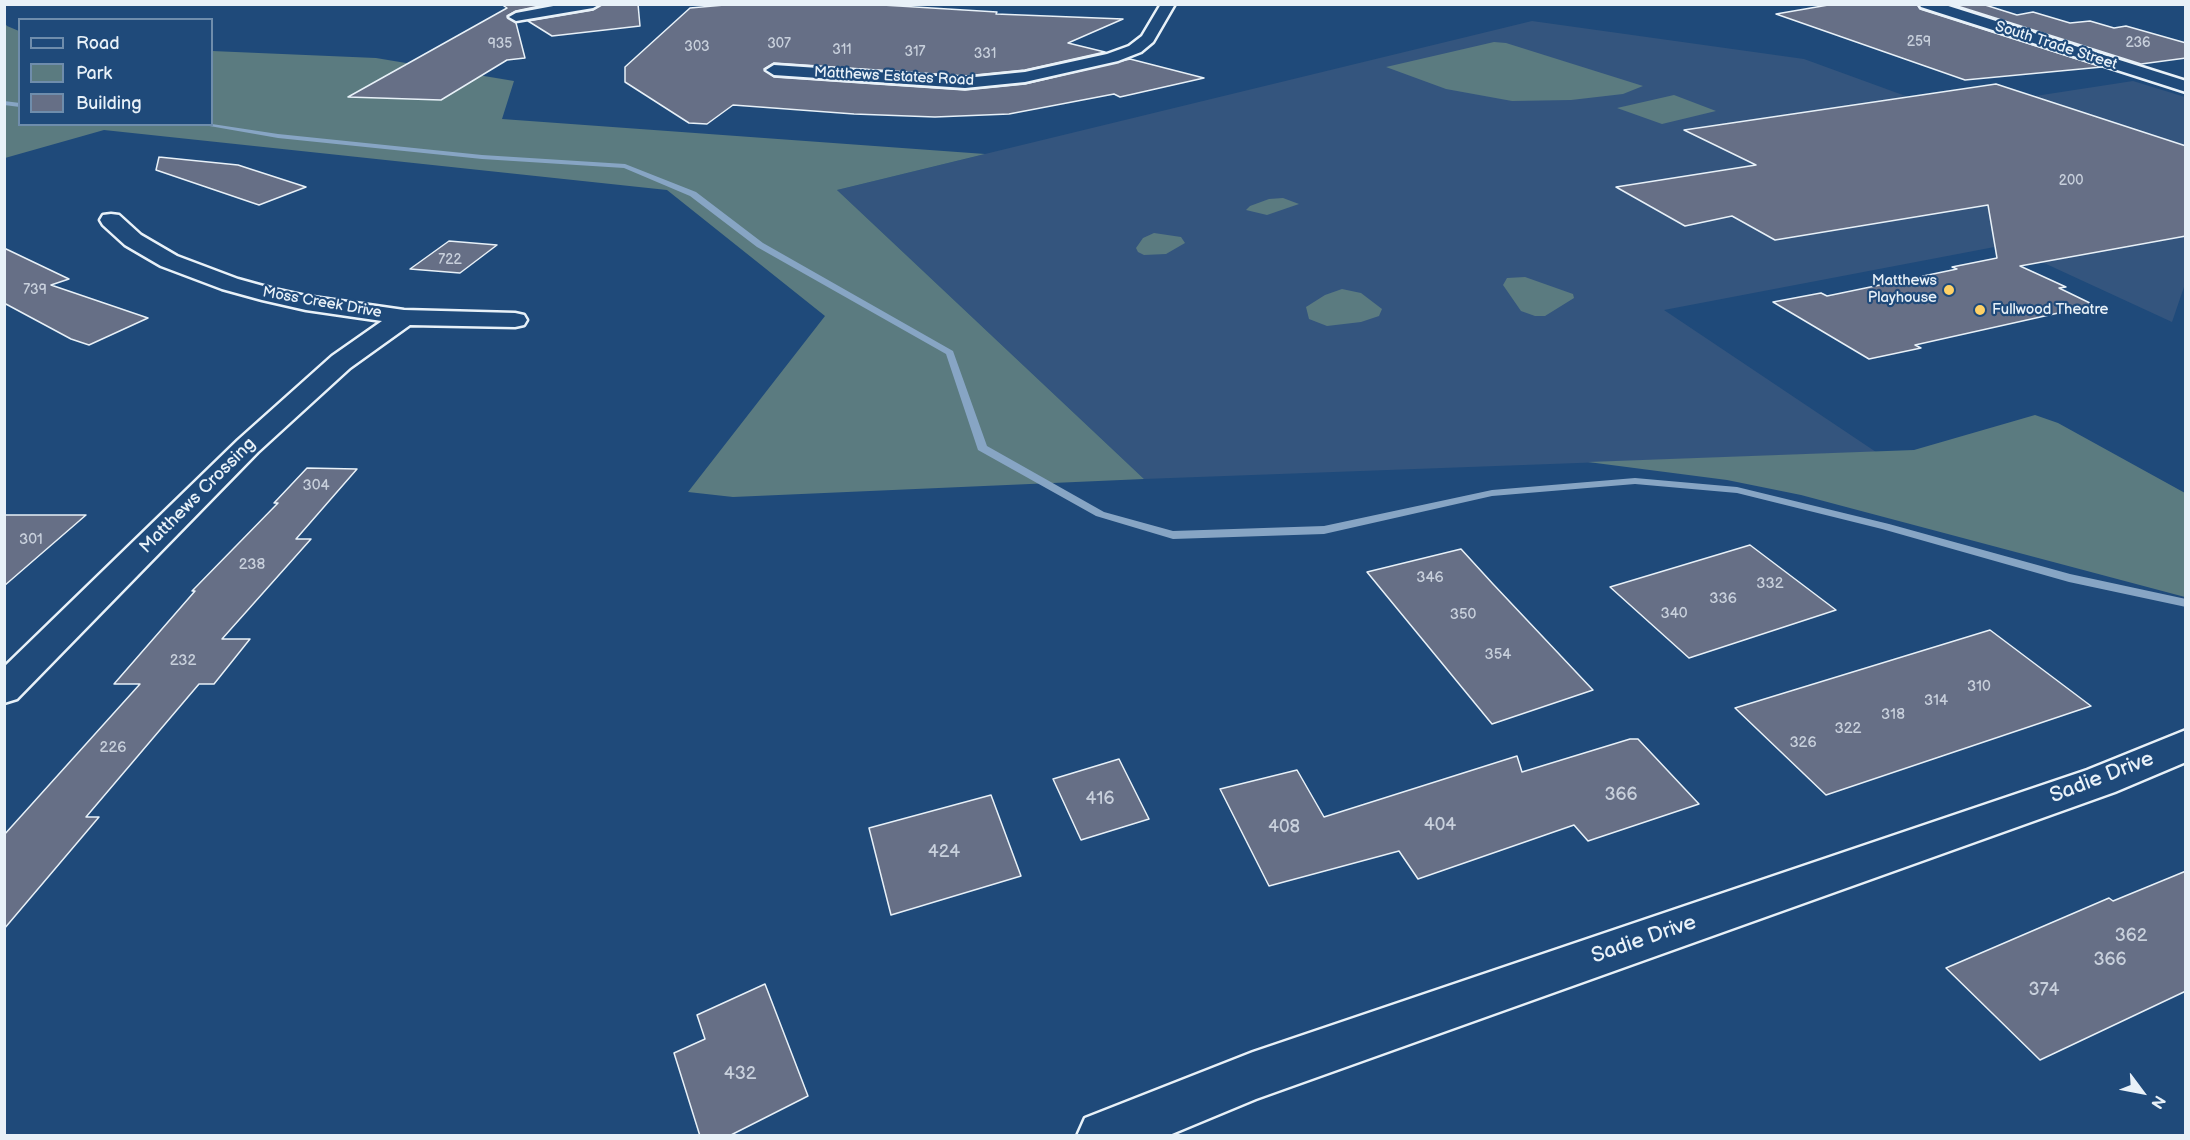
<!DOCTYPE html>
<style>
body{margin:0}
#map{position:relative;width:2190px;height:1140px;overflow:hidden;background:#1f4a7a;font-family:"Balsamiq Sans",sans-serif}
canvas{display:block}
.frame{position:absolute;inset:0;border:6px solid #e8f1f8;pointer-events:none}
.legend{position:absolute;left:18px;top:18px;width:195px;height:108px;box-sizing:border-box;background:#1f4a7a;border:2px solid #6f8dac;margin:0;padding:8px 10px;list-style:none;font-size:18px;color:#e8f1f8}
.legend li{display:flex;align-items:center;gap:12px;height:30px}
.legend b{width:30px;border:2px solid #6f8dac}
.north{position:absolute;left:2112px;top:1062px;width:60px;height:60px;-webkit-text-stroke:4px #1f4a7a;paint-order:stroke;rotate:122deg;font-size:16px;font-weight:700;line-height:24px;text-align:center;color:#e8f1f8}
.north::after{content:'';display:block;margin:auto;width:21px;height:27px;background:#e8f1f8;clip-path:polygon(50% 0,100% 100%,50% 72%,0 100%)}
</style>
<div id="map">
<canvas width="2190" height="1140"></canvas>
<div class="frame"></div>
<ul class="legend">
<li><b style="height:8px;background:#1f4a7a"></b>Road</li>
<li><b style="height:16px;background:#5b7b80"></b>Park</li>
<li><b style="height:16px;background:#666f86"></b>Building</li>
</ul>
<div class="north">N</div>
</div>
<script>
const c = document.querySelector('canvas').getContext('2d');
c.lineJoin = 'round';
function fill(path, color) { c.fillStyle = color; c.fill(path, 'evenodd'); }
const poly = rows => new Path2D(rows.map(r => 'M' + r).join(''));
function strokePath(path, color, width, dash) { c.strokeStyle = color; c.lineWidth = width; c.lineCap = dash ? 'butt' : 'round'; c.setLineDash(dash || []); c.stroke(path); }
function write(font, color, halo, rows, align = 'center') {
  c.font = font + ' "Balsamiq Sans",sans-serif'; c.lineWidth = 4.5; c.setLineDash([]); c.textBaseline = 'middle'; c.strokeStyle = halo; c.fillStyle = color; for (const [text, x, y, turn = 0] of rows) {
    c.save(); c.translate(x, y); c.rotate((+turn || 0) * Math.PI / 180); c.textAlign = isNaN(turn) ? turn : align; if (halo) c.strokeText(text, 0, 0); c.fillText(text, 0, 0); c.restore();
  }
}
const built = poly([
 [1532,21,1804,59,1944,110,2133,81,2185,97,2185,284,2172,322,2005,245,1664,310,1876,452,1144,479,837,190]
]);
const green = poly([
 [4,22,7,26,19,31,20,124,212,124,212,51,376,58,514,81,502,119,985,154,837,190,1144,479,733,497,688,492,825,316,667,190,104,130,5,158],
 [1494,42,1506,43,1643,86,1623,94,1571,100,1512,101,1446,89,1386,67],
 [1674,95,1716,111,1662,124,1617,108],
 [1283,198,1299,204,1267,215,1246,210,1250,206,1269,199],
 [1154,233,1181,237,1185,243,1166,254,1144,255,1138,252,1136,248,1143,238],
 [1525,277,1573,294,1574,298,1545,316,1535,316,1521,311,1503,285,1507,278],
 [1342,289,1361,293,1382,309,1379,316,1361,322,1327,326,1309,319,1306,307,1325,295],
 [2035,415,2058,423,2185,493,2185,597,1801,495,1727,480,1588,462,1914,450]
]);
const stream = poly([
 [4,101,20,103,20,107,4,105,4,101],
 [198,124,212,124,278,134,482,155,625,164,696,192,763,243,953,351,987,446,1104,512,1173,531,1324,526,1492,490,1635,478,1737,487,1889,524,2070,574,2186,599,2186,607,2069,582,1882,529,1737,493,1635,484,1492,496,1324,534,1173,539,1096,516,978,450,946,354,757,247,690,196,624,168,482,159,278,138,198,124]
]);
const building = poly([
 [501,4,549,4,516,11,507,16,516,23,525,58,507,60,441,100,348,97,507,8,501,4],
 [602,4,638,4,640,26,552,36,528,21,593,10,602,4],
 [736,4,866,4,997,12,996,14,1123,19,1068,43,1105,52,1025,70,965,76,774,63,764,69,774,77,965,90,1025,84,1130,59,1204,78,1120,97,1114,94,1009,114,935,117,854,114,733,105,707,124,689,123,625,82,625,67,690,8,736,4],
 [1834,4,1917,4,1920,9,2102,67,1965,80,1776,14,1834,4],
 [1951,4,1982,4,2017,15,2033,12,2070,23,2090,21,2114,28,2126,26,2186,43,2186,58,2141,64,1951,4],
 [1996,84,2186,146,2186,236,2020,266,2066,287,2059,288,2094,305,1915,345,1921,348,1869,359,1773,302,1821,293,1827,296,1957,269,1952,267,1997,258,1988,205,1775,240,1732,216,1685,226,1616,187,1756,165,1684,130,1996,84],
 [159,157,238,165,306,187,259,205,156,170,159,157],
 [449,241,497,245,460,273,410,269,449,241],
 [4,248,69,279,51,285,148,318,89,345,71,339,4,303,4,248],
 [307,468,357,469,296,539,311,539,222,639,250,639,214,684,199,684,86,817,99,817,4,929,4,835,140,684,114,684,195,591,192,591,278,503,274,503,307,468],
 [4,515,86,515,4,586,4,515],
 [1750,545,1836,610,1689,658,1610,587,1750,545],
 [1461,549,1493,584,1593,690,1492,724,1367,572,1461,549],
 [1990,630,2091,706,1826,795,1735,708,1990,630],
 [1630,739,1638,739,1699,804,1588,841,1574,825,1418,879,1399,851,1269,886,1220,789,1297,770,1324,817,1517,756,1522,772,1630,739],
 [1119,759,1149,819,1081,840,1053,779,1119,759],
 [991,795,1021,876,891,915,869,828,991,795],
 [2186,871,2186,991,2040,1060,1946,968,2109,898,2113,901,2186,871],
 [765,984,808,1096,729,1136,700,1136,674,1053,705,1039,697,1015,765,984]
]);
const minor = poly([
 [564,4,600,4,593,8,516,21,509,17,516,13,564,4],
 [1161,4,1175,4,1153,42,1141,52,1118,61,1025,82,965,88,774,75,766,70,774,65,965,78,1025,72,1107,54,1129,46,1142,36,1161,4],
 [111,214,119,215,141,235,177,256,238,279,274,289,306,296,404,310,515,313,524,315,527,320,524,325,515,327,410,325,350,368,258,452,17,699,4,703,4,667,238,440,332,356,382,321,306,310,262,300,222,289,161,266,125,245,103,225,100,220,103,215,111,214],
 [2186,730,2186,762,2115,792,1256,1099,1167,1136,1077,1136,1085,1118,1253,1052,2087,770,2186,730]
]);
const secondary = poly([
 [1919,4,1942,4,2186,81,2186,92,1921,7,1919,4]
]);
const markers = [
 [1949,290,6,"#ffd166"],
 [1980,310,6,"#ffd166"]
];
const farNumbernames = [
 ["259",1919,42],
 ["236",2138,43],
 ["935",500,44],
 ["307",779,44],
 ["303",697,47],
 ["311",842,50],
 ["317",915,52],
 ["331",985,54],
 ["200",2071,181],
 ["722",450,260],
 ["739",35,290]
];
const farStreetnames = [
 ["South Trade Street",2056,46,18],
 ["Matthews Estates Road",894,77,3],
 ["Moss Creek Drive",322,303,10]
];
const farPoinames = [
 ["Matthews",1937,281],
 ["Playhouse",1937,298],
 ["Fullwood Theatre",1992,310,"left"]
];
const numberNames = [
 ["304",316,486],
 ["301",31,540],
 ["238",252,565],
 ["346",1430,578],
 ["332",1770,584],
 ["336",1723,599],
 ["340",1674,614],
 ["350",1463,615],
 ["354",1498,655],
 ["232",183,661],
 ["310",1979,687],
 ["314",1936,701],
 ["318",1893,715],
 ["322",1848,729],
 ["326",1803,743],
 ["226",113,748]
];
const streetNames = [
 ["Matthews Crossing",198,496,-45]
];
const nearNumbernames = [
 ["366",1621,795],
 ["416",1100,799],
 ["404",1440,825],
 ["408",1284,827],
 ["424",944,852],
 ["362",2131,936],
 ["366",2110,960],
 ["374",2044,990],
 ["432",740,1074]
];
const nearStreetnames = [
 ["Sadie Drive",2102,778,-21],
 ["Sadie Drive",1644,940,-19]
];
fill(built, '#34557e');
fill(green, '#5b7b80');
fill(stream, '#87a5c4');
fill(building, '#666f86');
strokePath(building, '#e8f1f8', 1.5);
strokePath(minor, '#e8f1f8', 5);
strokePath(secondary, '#e8f1f8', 5);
fill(minor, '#1f4a7a');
fill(secondary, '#1f4a7a');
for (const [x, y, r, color] of markers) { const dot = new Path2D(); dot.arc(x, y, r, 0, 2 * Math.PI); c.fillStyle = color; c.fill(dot); strokePath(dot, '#1f4a7a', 2); }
write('14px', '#c8d0dc', null, farNumbernames);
write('15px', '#e8f1f8', '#1f4a7a', farStreetnames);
write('15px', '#e8f1f8', '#1f4a7a', farPoinames, 'right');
write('15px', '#c8d0dc', null, numberNames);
write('18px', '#e8f1f8', '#1f4a7a', streetNames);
write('18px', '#c8d0dc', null, nearNumbernames);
write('21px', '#e8f1f8', '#1f4a7a', nearStreetnames);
</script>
